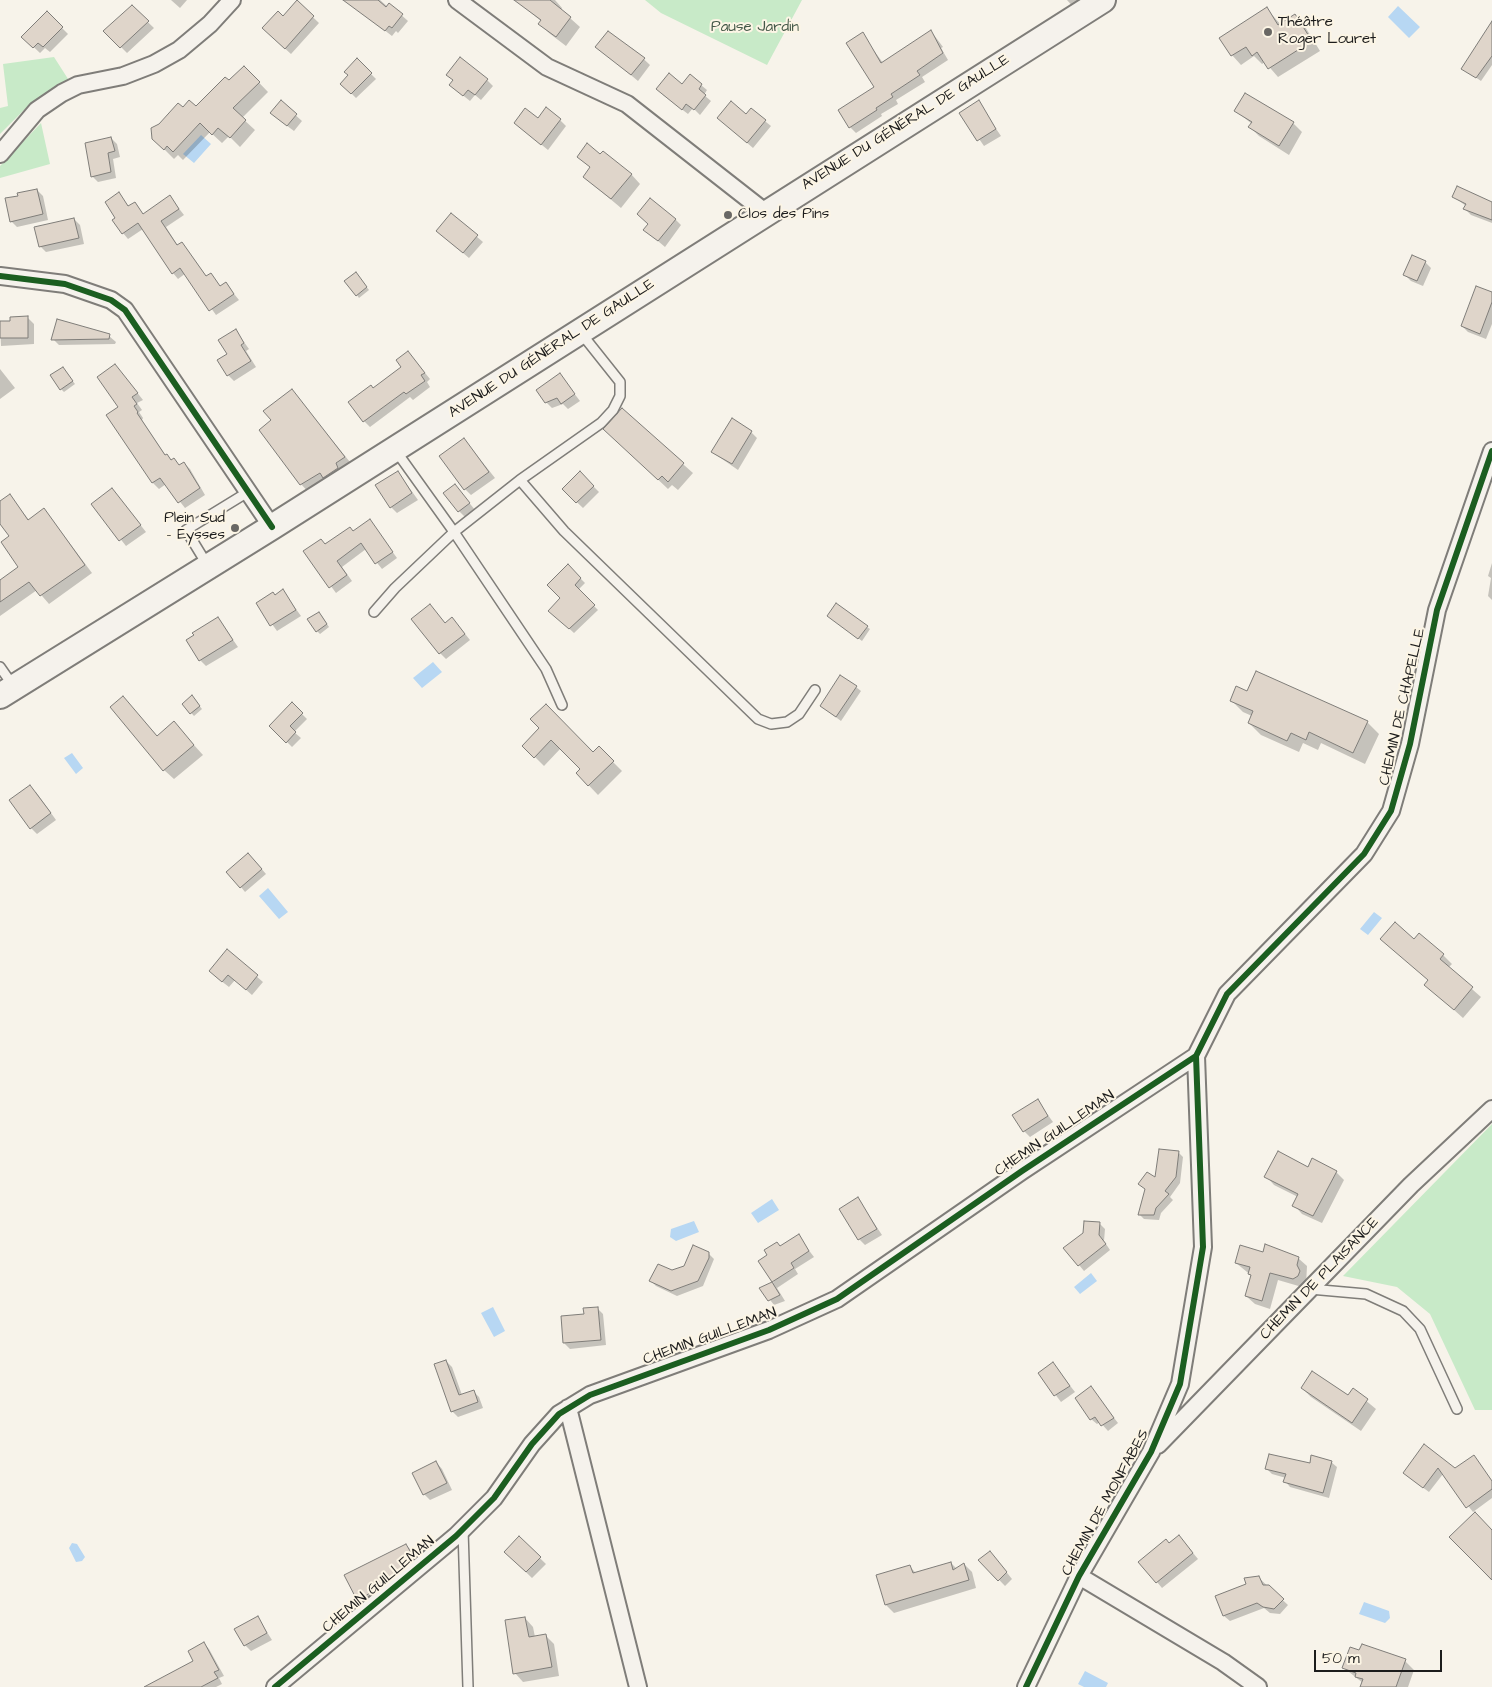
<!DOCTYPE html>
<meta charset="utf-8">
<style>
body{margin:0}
#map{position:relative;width:1492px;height:1687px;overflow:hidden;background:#f7f3ea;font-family:"Architects Daughter",sans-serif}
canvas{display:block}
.scale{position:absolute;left:1314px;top:1650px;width:128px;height:22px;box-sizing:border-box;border:2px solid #1c1c1c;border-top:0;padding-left:6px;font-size:15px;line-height:18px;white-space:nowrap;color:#1c1c1c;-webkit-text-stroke:4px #fcf5e5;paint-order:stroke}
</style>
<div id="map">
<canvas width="1492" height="1687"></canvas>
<div class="scale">50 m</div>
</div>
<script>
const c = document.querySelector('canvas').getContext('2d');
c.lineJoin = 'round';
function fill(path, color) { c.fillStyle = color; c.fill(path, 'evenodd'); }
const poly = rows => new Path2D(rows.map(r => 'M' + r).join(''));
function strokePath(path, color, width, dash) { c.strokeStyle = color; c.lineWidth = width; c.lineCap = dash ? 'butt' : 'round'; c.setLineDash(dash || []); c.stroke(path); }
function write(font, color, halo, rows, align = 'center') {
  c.font = font + ' "Architects Daughter",sans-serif'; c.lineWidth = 4; c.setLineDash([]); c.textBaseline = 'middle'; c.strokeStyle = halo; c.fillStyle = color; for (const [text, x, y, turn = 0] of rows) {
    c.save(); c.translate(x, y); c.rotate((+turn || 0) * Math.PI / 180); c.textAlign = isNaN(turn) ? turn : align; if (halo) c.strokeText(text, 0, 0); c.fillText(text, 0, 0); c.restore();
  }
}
const green = poly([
 [645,0,802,0,767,65,661,13],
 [54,57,70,82,28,106,0,134,0,108,8,106,3,64],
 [41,123,50,164,0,178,0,166],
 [1492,1124,1492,1410,1475,1410,1430,1314,1397,1287,1343,1276]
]);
const water = poly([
 [1398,6,1420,27,1409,38,1388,17],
 [201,135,211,144,194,163,183,154],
 [433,662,442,672,422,688,413,678],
 [72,753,83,768,76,774,64,758],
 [268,888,288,912,279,919,259,896],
 [1374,912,1382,918,1368,935,1360,929],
 [772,1199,779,1210,758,1223,751,1213],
 [694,1221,699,1232,676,1241,670,1237,671,1229],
 [1091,1273,1097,1281,1080,1294,1074,1287],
 [493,1307,505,1331,494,1337,481,1313],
 [72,1543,77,1544,85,1557,82,1561,76,1562,69,1548],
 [1364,1602,1389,1611,1390,1618,1385,1623,1359,1614],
 [1085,1671,1108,1683,1106,1687,1084,1687,1078,1684]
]);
const shadow = poly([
 [171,0,187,0,180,8],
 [356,0,380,0,388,7,390,5,408,21,398,33,396,31,392,36,354,7],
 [516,0,555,0,562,8,561,10,580,27,566,46,549,33,540,24,542,22],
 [1067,0,1094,0,1074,8],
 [297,2,319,23,291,54,269,34],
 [132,7,154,28,127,53,105,31],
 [1267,9,1281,25,1295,16,1304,25,1320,51,1278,77,1265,62,1262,64,1254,56,1241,65,1232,55],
 [47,13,68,34,50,52,45,48,40,53,23,37],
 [1492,23,1492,65,1481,81,1462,68],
 [931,31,943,47,941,48,948,60,922,77,925,82,896,100,898,104,881,114,882,116,856,133,850,127,875,87,862,34,883,63],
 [597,47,630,50,632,48,650,65,638,81],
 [357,60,376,79,356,98,342,84,350,76],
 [244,67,268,92,242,118,255,130,240,147,229,136,222,143,210,132,183,160,178,155,174,159,153,138,183,108,196,108],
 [690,76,707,90,704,95,711,101,700,115,693,108,688,114,663,95,682,86],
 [487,80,493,86,481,100,475,95,470,101,450,85],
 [281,102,302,121,294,131,278,119],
 [978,102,1001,136,984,146,961,113],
 [751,110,771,126,753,148,724,123,747,116],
 [1236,111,1293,123,1302,132,1289,155,1259,136,1250,127,1252,124],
 [538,120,560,120,566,126,548,150,515,123],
 [111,138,117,144,120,157,113,159,116,178,98,182,92,176],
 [601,156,631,174,640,184,621,208,584,177,591,168,579,157],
 [37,190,43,196,48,220,17,227,11,221,19,197],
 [119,194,129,207,135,203,144,215,170,197,184,215,166,227,178,246,182,243,207,277,211,275,221,287,226,284,239,300,216,315,186,273,178,279,173,273,143,229,128,239,123,233,117,218],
 [1454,197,1492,203,1492,223,1471,215,1465,209,1466,206],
 [451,215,483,242,469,258,444,237],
 [74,219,80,225,84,244,46,252,40,246],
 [675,219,681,225,665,247,645,230],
 [1425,262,1431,268,1423,286,1411,281,1405,275],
 [358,276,369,290,359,298,357,295],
 [1492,293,1492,324,1486,339,1468,332,1462,326],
 [28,318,34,324,34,344,1,346,0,322,11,322],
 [236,331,249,349,246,351,256,367,234,381,228,375,228,355],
 [109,336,116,342,115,344,59,345,53,339],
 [408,352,430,379,427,382,430,387,413,400,410,397,370,427,364,421,374,389,403,367],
 [0,369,15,388,0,399],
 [65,371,75,384,64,392,61,389],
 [121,372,143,400,137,403,142,410,139,412,143,418,142,420,166,456,180,466,184,463,190,469,205,495,185,508,166,484,159,489,153,483,108,416,120,408],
 [560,375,580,401,568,409,563,404,552,408,546,402],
 [292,391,354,467,310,494,301,484,272,420],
 [622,410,693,473,678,490,672,485,668,489,614,438],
 [751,432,757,438,738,470,712,452],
 [464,439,495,478,471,495,465,489],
 [398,472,418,500,397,513,391,507],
 [580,473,599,492,583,508,563,489],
 [455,485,475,510,465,517,459,511],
 [112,489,146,532,126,546,93,504],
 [10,496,29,520,44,509,92,573,49,604,37,590,0,616,0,581,20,567,10,537,0,522,0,503],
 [370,521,397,558,382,569,366,549,342,567,352,581,336,593,305,551,354,532],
 [1492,563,1492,600,1488,596,1491,578,1488,576],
 [568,566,585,583,578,590,598,610,574,633,550,611,562,598],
 [283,591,301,616,277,631,257,603],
 [430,606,446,624,458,625,470,640,446,659,440,653],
 [322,616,329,627,320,634,317,631],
 [218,618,238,647,206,666,200,660],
 [831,618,867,627,870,629,862,641],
 [856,687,861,691,841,721,821,706],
 [1248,693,1367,722,1379,734,1365,764,1321,743,1318,750,1303,743,1299,752,1261,735,1249,723,1252,716,1243,712,1231,700],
 [194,699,202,709,194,716,183,704],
 [292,704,307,719,294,732,301,738,292,747,271,726],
 [132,707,158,737,174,723,203,755,174,779,164,770],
 [541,728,593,754,599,748,622,771,598,795,577,773,581,769,561,748,544,766,524,746],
 [36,792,56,820,37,834,31,828],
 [253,859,266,874,245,892,241,887],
 [1415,941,1443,955,1452,964,1448,968,1481,997,1463,1018,1435,993],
 [227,951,263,982,252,995,235,980,229,987,216,977],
 [1037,1100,1053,1122,1030,1137,1024,1131],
 [1178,1152,1183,1157,1180,1183,1170,1197,1173,1200,1161,1213,1159,1220,1144,1219,1139,1214,1156,1180],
 [1309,1168,1336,1172,1344,1180,1322,1223,1302,1214,1294,1205,1298,1197,1274,1185,1266,1176],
 [858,1199,882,1235,865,1245,859,1239],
 [1100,1224,1105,1229,1104,1241,1110,1250,1084,1271,1079,1265],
 [798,1236,814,1257,795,1269,798,1274,777,1288,785,1301,774,1305,761,1288,774,1282,760,1261],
 [708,1253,714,1259,703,1286,677,1296,656,1286,651,1281,685,1266],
 [1264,1254,1298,1258,1307,1266,1306,1285,1302,1287,1278,1280,1270,1309,1255,1304,1246,1296,1252,1276,1236,1263],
 [597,1308,603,1314,606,1345,570,1349,564,1343,585,1315],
 [446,1361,452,1367,462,1395,473,1391,479,1397,483,1408,458,1417,452,1411],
 [1053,1364,1075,1392,1061,1402,1039,1373],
 [1091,1388,1118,1423,1108,1431,1100,1422,1097,1424,1091,1419],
 [1302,1388,1348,1397,1353,1390,1376,1409,1361,1431,1311,1397],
 [1425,1446,1455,1470,1474,1456,1492,1482,1492,1498,1473,1512,1443,1474,1429,1492,1410,1478,1404,1473],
 [436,1462,442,1469,452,1490,430,1500,424,1494],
 [1331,1462,1337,1467,1329,1498,1290,1487,1285,1481,1286,1478,1272,1474,1266,1468],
 [1492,1532,1492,1579,1491,1580,1451,1537],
 [519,1538,546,1564,532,1578,505,1552],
 [1184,1542,1198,1559,1162,1588,1157,1582,1169,1544],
 [406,1545,415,1554,423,1568,368,1611,359,1601,346,1575],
 [996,1559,1012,1579,1005,1586,980,1560],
 [951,1563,957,1569,964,1564,972,1572,976,1588,894,1613,886,1605,910,1567,916,1573],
 [1258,1577,1288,1605,1280,1614,1270,1613,1264,1608,1230,1621,1224,1616,1217,1597,1248,1585],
 [258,1618,272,1640,251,1651,245,1645],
 [525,1618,533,1627,535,1637,546,1636,554,1644,559,1676,523,1682,515,1673],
 [204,1643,209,1649,224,1676,219,1678,222,1684,216,1687,159,1687,195,1662],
 [1405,1661,1414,1670,1408,1687,1361,1687,1363,1683,1344,1668]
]);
const building = poly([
 [297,0,314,16,285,49,262,28,278,11,283,16,297,0],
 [343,0,378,0,386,7,389,3,403,14,392,28,389,26,385,31,343,0],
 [514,0,550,0,571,17,556,37,538,24,541,20,514,0],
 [132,5,149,21,120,48,103,31,132,5],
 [1267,7,1278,25,1295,14,1312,41,1268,69,1257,52,1252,56,1246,47,1231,56,1219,38,1267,7],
 [47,11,63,27,43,47,38,43,33,48,21,37,47,11],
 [1492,21,1492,56,1476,78,1461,69,1492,21],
 [931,30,943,53,917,71,920,75,891,94,893,97,876,108,877,110,849,128,838,110,874,87,846,43,863,32,881,63,931,30],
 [608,31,645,58,631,75,595,47,608,31],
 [460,57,488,79,475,95,468,90,463,96,449,85,453,80,446,75,460,57],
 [357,58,372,73,351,94,340,84,348,75,344,72,357,58],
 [244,66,260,82,233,108,246,120,230,138,218,128,212,135,200,123,173,152,167,146,164,150,152,139,151,128,159,124,178,103,183,107,189,100,196,106,225,77,229,80,244,66],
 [669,73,682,84,690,74,702,84,699,89,706,95,694,110,686,104,682,110,656,89,669,73],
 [1245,93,1294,122,1279,146,1248,127,1252,122,1234,111,1245,93],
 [281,100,297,114,287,126,270,113,281,100],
 [979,100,996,129,977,141,959,113,979,100],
 [731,101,746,114,751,108,766,120,747,143,717,118,731,101],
 [546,107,561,119,541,145,514,123,525,108,538,118,546,107],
 [111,137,115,151,108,153,111,172,91,177,85,143,111,137],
 [587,143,600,154,603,151,632,174,611,199,583,177,590,167,577,157,587,143],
 [1457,186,1492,202,1492,220,1463,209,1466,204,1452,197,1457,186],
 [37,189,43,214,10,222,5,198,18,196,17,193,37,189],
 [119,192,128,206,135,202,143,214,170,195,179,209,161,221,177,245,182,242,206,276,211,273,220,286,226,282,234,294,209,311,180,268,172,274,138,223,122,234,112,220,115,218,105,202,119,192],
 [650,198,676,219,658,241,643,230,648,224,637,214,650,198],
 [451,213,478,235,463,253,436,231,451,213],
 [74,218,79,238,39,247,34,227,74,218],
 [1412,255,1426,261,1417,281,1403,275,1412,255],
 [356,272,367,287,356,296,344,281,356,272],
 [1476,286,1492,292,1492,302,1480,334,1461,326,1476,286],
 [28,316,28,338,0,338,0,321,10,321,10,317,28,316],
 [57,319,110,334,109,339,51,340,57,319],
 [236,329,244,343,241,345,251,361,227,376,217,360,227,354,218,340,236,329],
 [408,351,425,373,421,375,425,381,406,394,404,392,363,422,348,402,371,385,373,388,401,367,396,360,408,351],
 [115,364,138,393,132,397,137,404,134,406,138,412,137,413,165,455,167,454,171,460,174,458,179,465,184,462,200,488,178,503,160,478,152,483,106,415,118,407,97,377,115,364],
 [63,367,73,381,60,390,50,375,63,367],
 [560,373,575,394,561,404,557,398,545,403,536,390,560,373],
 [292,389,345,457,336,463,338,468,323,478,320,473,300,485,259,430,271,420,263,411,292,389],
 [622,408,684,463,668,482,662,476,658,480,603,429,622,408],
 [732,418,752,431,732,464,711,452,732,418],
 [464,438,489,472,464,490,439,456,464,438],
 [398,471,412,493,390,508,375,485,398,471],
 [580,471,594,486,576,503,562,489,580,471],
 [455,484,470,503,458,512,443,493,455,484],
 [112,488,141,525,119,541,91,504,112,488],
 [10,494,28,520,44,508,85,565,40,596,29,582,0,602,0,580,18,567,1,542,9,536,0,524,0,501,10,494],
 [370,519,393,552,375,564,361,543,337,561,347,575,329,588,303,551,321,539,325,544,350,527,353,531,370,519],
 [568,564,581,578,575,585,595,605,569,629,548,611,560,598,547,585,568,564],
 [283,589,296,610,270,626,256,603,273,592,275,595,283,589],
 [836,603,868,626,858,639,827,616,836,603],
 [430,604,445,623,452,617,465,634,439,654,411,619,430,604],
 [319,612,327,624,316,632,307,619,319,612],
 [218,617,233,640,199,661,186,640,194,635,192,633,218,617],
 [1256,671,1368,721,1353,753,1309,732,1306,740,1291,733,1287,741,1248,723,1253,711,1230,701,1236,686,1247,691,1256,671],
 [840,675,857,686,836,717,820,706,840,675],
 [192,695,200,706,190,714,182,704,192,695],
 [123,696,157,736,174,721,194,745,163,771,110,707,123,696],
 [292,702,303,713,290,726,296,732,286,743,269,726,292,702],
 [546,704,593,752,599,746,614,761,588,786,576,773,580,769,551,740,534,758,522,746,539,728,530,719,546,704],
 [30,785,51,813,30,829,9,800,30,785],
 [248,853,262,869,240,888,226,872,248,853],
 [1395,922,1414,939,1419,933,1444,954,1440,959,1473,987,1454,1010,1424,985,1428,980,1380,939,1395,922],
 [227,949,258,975,246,990,228,975,222,982,209,971,227,949],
 [1038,1099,1048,1116,1023,1132,1012,1115,1038,1099],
 [1159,1149,1179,1151,1176,1177,1165,1191,1169,1194,1156,1208,1154,1215,1138,1215,1145,1189,1138,1184,1147,1172,1155,1177,1159,1149],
 [1278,1151,1308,1167,1312,1158,1337,1171,1313,1216,1292,1206,1298,1194,1264,1177,1278,1151],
 [858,1197,877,1229,858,1240,839,1209,858,1197],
 [1084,1221,1100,1222,1099,1235,1106,1244,1078,1266,1063,1248,1083,1233,1084,1221],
 [799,1234,809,1251,791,1263,794,1268,772,1282,780,1295,768,1301,759,1288,772,1282,758,1261,767,1255,764,1250,777,1242,780,1246,799,1234],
 [1265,1244,1299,1257,1297,1265,1300,1271,1298,1276,1293,1279,1270,1273,1262,1301,1245,1296,1251,1275,1248,1274,1250,1267,1235,1263,1240,1245,1263,1252,1265,1244],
 [693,1245,709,1252,709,1258,698,1281,671,1291,649,1281,658,1264,672,1270,684,1266,693,1245],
 [598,1307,601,1340,563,1343,561,1316,584,1314,583,1308,598,1307],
 [446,1360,459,1395,474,1390,478,1402,451,1412,434,1364,446,1360],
 [1053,1362,1070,1386,1054,1396,1038,1373,1053,1362],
 [1312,1371,1348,1395,1353,1388,1368,1399,1352,1423,1301,1388,1312,1371],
 [1091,1386,1114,1418,1101,1426,1095,1417,1090,1420,1075,1398,1091,1386],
 [1424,1444,1455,1468,1474,1455,1492,1481,1492,1489,1466,1508,1438,1468,1423,1488,1403,1473,1424,1444],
 [1269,1454,1310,1463,1311,1455,1332,1461,1323,1493,1283,1482,1286,1474,1265,1469,1269,1454],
 [436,1461,447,1483,423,1495,412,1473,436,1461],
 [1475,1512,1492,1530,1492,1580,1449,1537,1475,1512],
 [1179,1535,1193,1553,1156,1583,1138,1562,1166,1539,1169,1543,1179,1535],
 [519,1536,541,1557,526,1572,504,1552,519,1536],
 [406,1544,414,1558,358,1602,344,1575,406,1544],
 [990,1551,1007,1572,998,1581,978,1560,990,1551],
 [951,1562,953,1570,964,1563,969,1580,885,1605,876,1575,910,1565,913,1573,951,1562],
 [1259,1576,1263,1585,1269,1585,1284,1599,1274,1609,1263,1607,1257,1603,1223,1616,1215,1596,1246,1584,1244,1578,1259,1576],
 [258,1616,267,1633,244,1646,234,1629,258,1616],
 [525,1617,529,1637,546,1634,552,1667,513,1674,505,1620,525,1617],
 [204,1642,219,1670,214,1672,218,1678,201,1687,144,1687,193,1661,188,1651,204,1642],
 [1362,1644,1406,1659,1396,1687,1360,1687,1363,1679,1355,1677,1356,1673,1342,1668,1350,1647,1359,1650,1362,1644]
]);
const lane = poly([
 [396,451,454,532,546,669,562,705],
 [520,480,564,531,758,719,771,724,787,722,799,714,815,690],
 [208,566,186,530,248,492],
 [374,612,395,588,454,532,520,480,601,423,613,410,620,396,620,382,581,333],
 [0,667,14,687],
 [1310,1289,1366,1294,1403,1311,1420,1329,1457,1409],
 [463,1530,468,1687]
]);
const street = poly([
 [457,0,547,67,627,104,765,212],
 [0,154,37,110,62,93,78,85,123,76,154,64,179,50,210,24,232,0],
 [0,276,65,284,111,300,125,310,272,527],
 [568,1408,638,1687],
 [1158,1445,1411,1185,1492,1109],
 [1079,1576,1223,1662,1258,1687],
 [275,1687,456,1536,494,1498,532,1444,559,1414,590,1395,769,1330,837,1299,1022,1171,1196,1056],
 [1026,1687,1079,1576,1151,1452,1180,1384,1203,1247,1196,1056,1227,994,1364,854,1391,811,1410,744,1437,610,1492,451]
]);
const secondary = poly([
 [0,696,272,527,1103,0]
]);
const cycleway = poly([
 [0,276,65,284,111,300,125,310,272,527],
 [275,1687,456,1536,494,1498,532,1444,559,1414,590,1395,769,1330,837,1299,1022,1171,1196,1056],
 [1026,1687,1079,1576,1151,1452,1180,1384,1203,1247,1196,1056,1227,994,1364,854,1391,811,1410,744,1437,610,1492,451]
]);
const markers = [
 [1268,32,5,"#696764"],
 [728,215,5,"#696764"],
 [235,528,5,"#696764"]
];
const poiNames = [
 ["Théâtre",1278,23],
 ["Roger Louret",1278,40],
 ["Clos des Pins",738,215],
 ["Plein Sud",225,519,"right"],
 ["- Eysses",225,536,"right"]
];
const parkNames = [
 ["Pause Jardin",755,28]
];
const streetNames = [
 ["AVENUE DU GÉNÉRAL DE GAULLE",906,123,-32],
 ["AVENUE DU GÉNÉRAL DE GAULLE",552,349,-33],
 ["CHEMIN DE CHAPELLE",1403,707,-77],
 ["CHEMIN GUILLEMAN",1055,1134,-34],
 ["CHEMIN DE PLAISANCE",1320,1279,-46],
 ["CHEMIN GUILLEMAN",710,1337,-20],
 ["CHEMIN DE MONFABES",1106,1503,-61],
 ["CHEMIN GUILLEMAN",379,1585,-40]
];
fill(green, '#c8eac8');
fill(water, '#b7d7f3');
fill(shadow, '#0003');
fill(building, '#dfd5ca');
strokePath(building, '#7f7d79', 1);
strokePath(lane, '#7f7d79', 12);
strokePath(street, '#7f7d79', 20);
strokePath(secondary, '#7f7d79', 28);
strokePath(lane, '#f5f2ec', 9);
strokePath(street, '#f5f2ec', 16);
strokePath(secondary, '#f5f2ec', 24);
strokePath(cycleway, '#1b5e20', 6);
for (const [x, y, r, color] of markers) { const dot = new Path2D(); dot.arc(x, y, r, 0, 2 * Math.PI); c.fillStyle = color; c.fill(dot); strokePath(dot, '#fcf5e5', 2); }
write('15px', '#1c1c1c', '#fcf5e5', poiNames, 'left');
write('15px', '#445848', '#fcf5e5', parkNames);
write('15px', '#1c1c1c', '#fcf5e5', streetNames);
</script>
